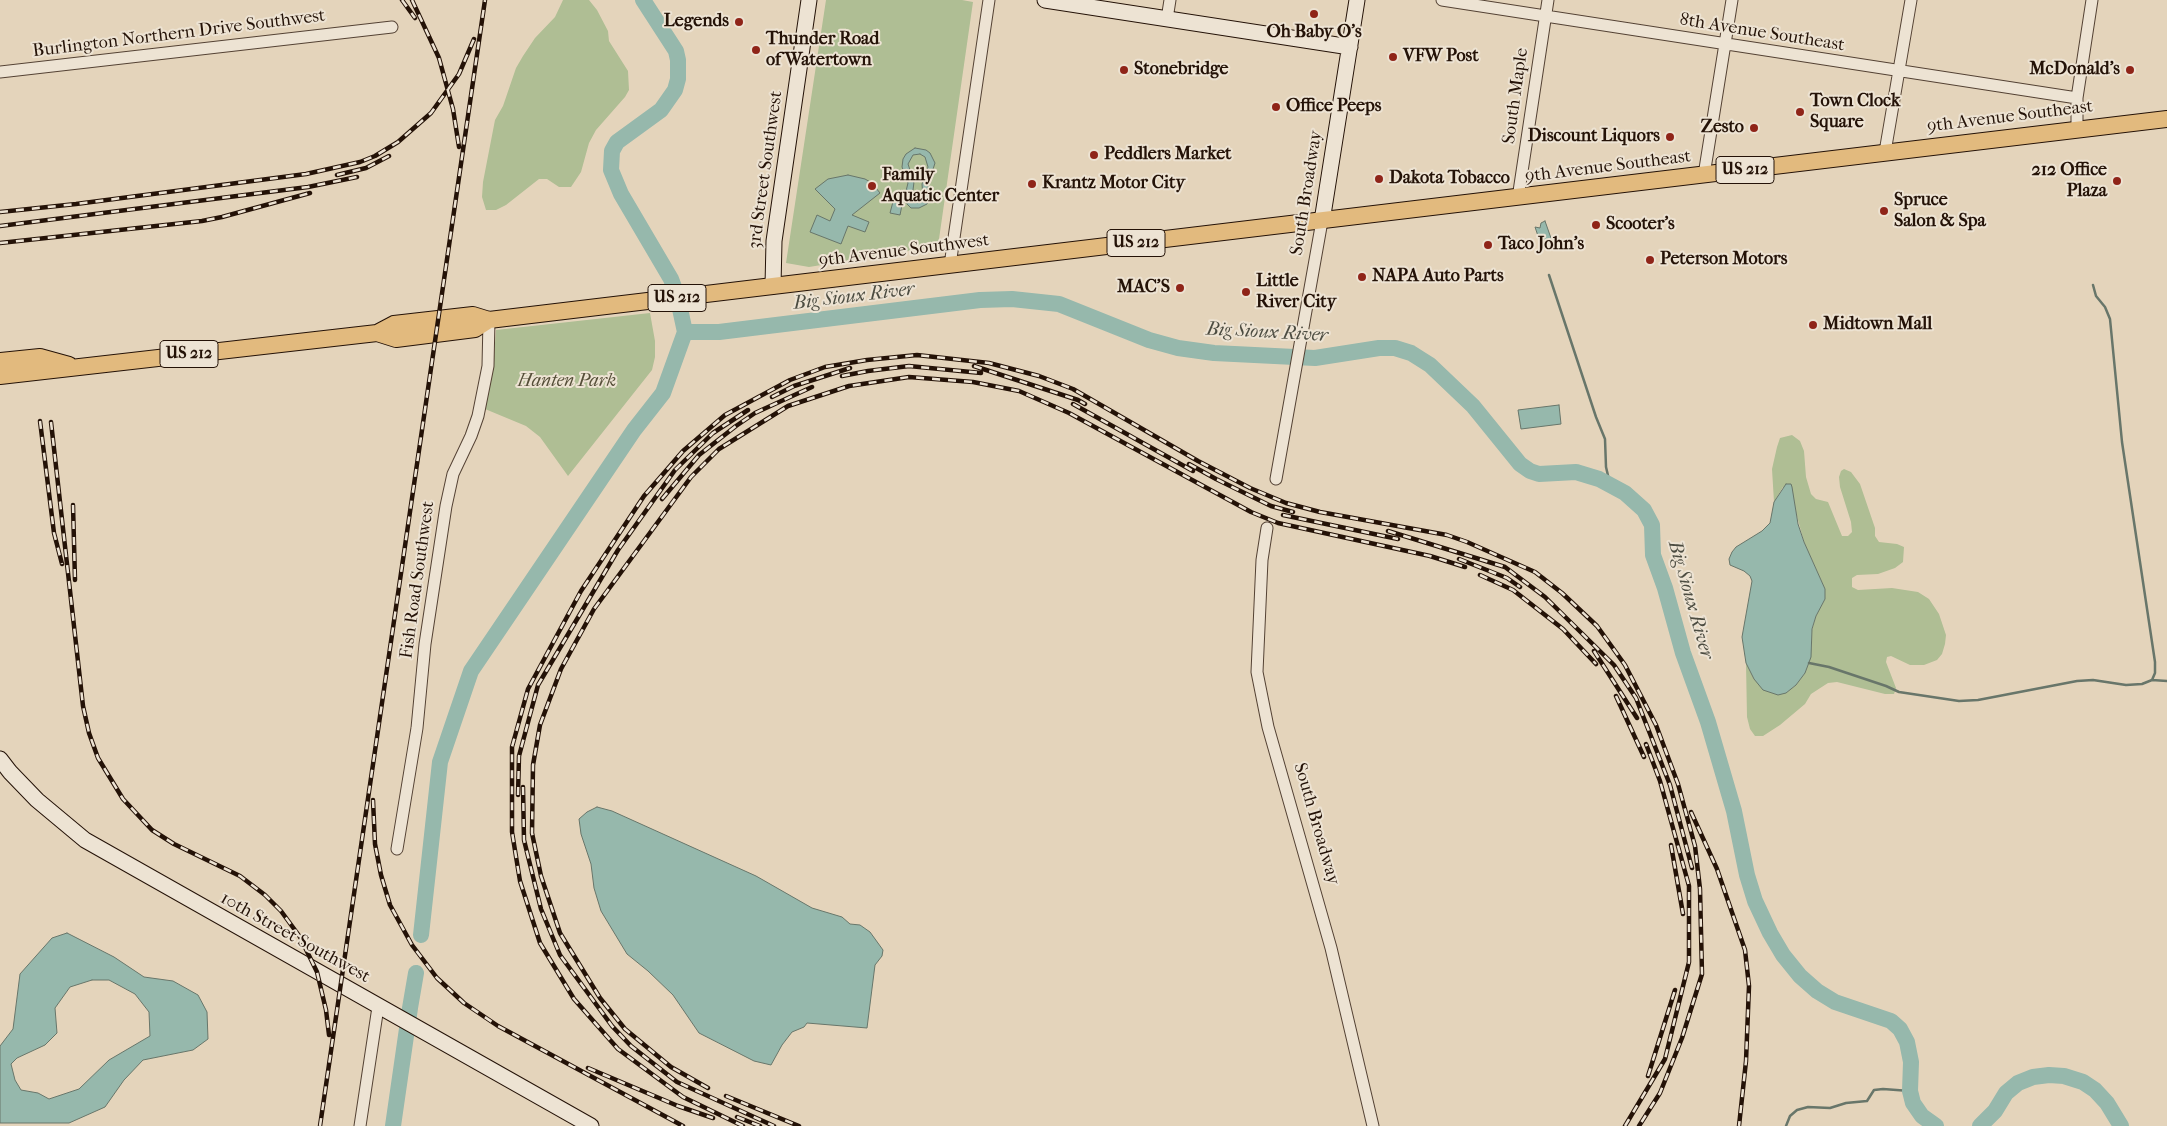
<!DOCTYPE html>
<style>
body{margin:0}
canvas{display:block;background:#e4d4bb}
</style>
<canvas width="2167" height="1126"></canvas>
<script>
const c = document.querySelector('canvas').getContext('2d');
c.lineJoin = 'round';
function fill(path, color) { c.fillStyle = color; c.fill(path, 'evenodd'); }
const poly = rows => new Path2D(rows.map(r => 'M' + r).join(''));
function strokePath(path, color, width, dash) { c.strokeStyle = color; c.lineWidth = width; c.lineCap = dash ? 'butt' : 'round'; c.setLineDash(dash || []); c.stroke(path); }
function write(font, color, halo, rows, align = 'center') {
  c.font = font + ' "IM FELL French Canon",serif'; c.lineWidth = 4; c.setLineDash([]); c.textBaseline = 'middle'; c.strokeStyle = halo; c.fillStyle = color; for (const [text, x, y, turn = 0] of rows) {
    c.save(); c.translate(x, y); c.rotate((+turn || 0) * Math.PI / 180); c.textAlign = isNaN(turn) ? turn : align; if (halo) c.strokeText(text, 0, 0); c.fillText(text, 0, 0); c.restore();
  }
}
const green = poly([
 [563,0,589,0,597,10,608,31,609,41,628,71,629,90,625,97,596,130,589,143,581,172,571,187,559,187,547,179,539,179,506,205,496,210,486,210,482,197,483,182,495,120,503,106,516,68,523,56,535,38,555,17],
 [826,0,962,0,973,2,938,246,809,267,786,263],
 [650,313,655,341,655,357,652,370,568,476,540,437,526,426,485,409,493,371,496,330],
 [1792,435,1800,441,1804,451,1806,477,1811,494,1816,499,1828,502,1842,536,1848,536,1852,532,1851,522,1840,487,1839,477,1841,471,1844,469,1851,472,1860,484,1875,528,1875,536,1879,542,1897,544,1904,547,1903,562,1895,568,1878,574,1857,575,1852,578,1852,587,1858,590,1892,588,1918,592,1929,599,1939,614,1946,635,1945,644,1942,654,1937,660,1924,665,1910,665,1891,656,1887,657,1886,662,1896,688,1894,694,1885,694,1837,682,1828,683,1811,694,1805,704,1780,725,1763,736,1755,736,1750,729,1747,717,1746,663,1754,679,1786,693,1796,685,1805,673,1812,645,1812,630,1816,616,1825,599,1825,589,1804,542,1795,509,1783,487,1774,502,1772,469,1777,447,1780,438]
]);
const water = poly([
 [915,148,926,150,930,153,935,163,928,185,929,200,927,204,919,208,911,208,907,204,905,195,908,183,902,167,903,159,906,154,915,148],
 [920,154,925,157,928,167,922,184,923,199,920,201,916,202,912,198,914,182,908,164,913,155,920,154],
 [848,175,865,179,872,183,880,193,852,215,869,222,865,232,848,226,841,244,810,232,817,215,830,221,835,209,815,189,828,179,848,175],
 [894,198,903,200,900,215,890,213,894,198],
 [1545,221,1552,241,1541,245,1535,227,1540,228,1541,223,1545,221],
 [1559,405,1561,424,1521,429,1518,410,1559,405],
 [1786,484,1791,484,1792,487,1798,524,1804,542,1825,589,1825,599,1816,616,1812,629,1811,657,1805,673,1796,685,1786,693,1778,695,1763,690,1754,679,1746,663,1742,637,1752,581,1750,576,1744,571,1730,565,1729,559,1732,552,1736,547,1762,531,1770,523,1774,502,1786,484],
 [597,807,612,811,756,876,812,908,842,917,850,924,860,925,870,932,883,950,882,956,875,965,867,1028,807,1023,804,1027,792,1032,782,1045,771,1065,754,1061,699,1033,673,995,648,971,627,954,601,911,594,888,591,864,581,834,579,819,587,812,597,807],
 [67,933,114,957,144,977,173,981,198,995,207,1012,208,1039,193,1050,143,1060,124,1080,105,1107,69,1123,0,1123,0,1046,13,1029,20,974,52,938,67,933],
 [92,980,109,980,135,994,149,1012,150,1036,109,1060,79,1089,49,1099,38,1093,21,1090,15,1080,11,1064,17,1058,45,1045,57,1033,55,1008,70,987,92,980]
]);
const stream = poly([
 [1549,275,1596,417,1605,439,1606,467,1610,484],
 [2093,285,2096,296,2105,307,2110,319,2122,442,2155,662,2155,673,2152,680],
 [1809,663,1829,667,1886,686,1899,692,1959,701,1978,700,2077,681,2093,680,2126,685,2142,684,2152,680,2167,681],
 [1786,1126,1790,1116,1797,1110,1808,1107,1830,1108,1846,1103,1867,1101,1874,1090,1883,1089,1910,1091]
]);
const river = poly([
 [643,0,676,51,678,60,678,79,675,90,661,110,617,142,612,151,611,170,621,194,671,279,677,295,685,332],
 [685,332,719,332,980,300,1012,299,1059,304,1149,340,1178,348,1214,353,1315,358,1379,348,1395,348,1411,353,1430,365,1473,406,1520,464,1530,471,1539,474,1576,472,1599,479,1625,493,1644,510,1652,525,1653,555,1665,588,1683,653,1708,722,1734,811,1747,875,1755,901,1770,933,1783,955,1800,976,1817,991,1835,1002,1891,1021,1900,1029,1907,1042,1911,1062,1910,1091,1913,1103,1922,1116,1936,1126],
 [421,935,440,762,471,671,634,430,663,393,685,332],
 [393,1126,410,1008,416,973],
 [1980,1126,1995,1111,2006,1093,2018,1083,2033,1077,2049,1075,2064,1076,2083,1082,2095,1090,2107,1103,2121,1126]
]);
const street = poly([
 [1442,0,2077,98],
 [1167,19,1170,0],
 [0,72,392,27],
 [2077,129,2077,98,2092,0],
 [1885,152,1911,0],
 [1704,175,1732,0],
 [1518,198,1548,0],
 [950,265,989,0],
 [1276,479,1322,221],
 [1267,528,1262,560,1257,672,1268,727,1331,948,1373,1126],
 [397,849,417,728,425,644,446,506,453,474,471,436,478,416,488,366,489,320],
 [360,1126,378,1007]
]);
const secondary = poly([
 [1045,0,1350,47],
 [1322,221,1357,0],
 [773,286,774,241,809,0],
 [0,759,10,772,37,800,85,840,591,1126]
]);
const primary = poly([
 [377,333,396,339,475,329,489,320],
 [0,361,40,357,69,365],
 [0,376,377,333,394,324,473,315,489,320,2167,119]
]);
const rail = poly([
 [402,0,415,18],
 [412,0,439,58,453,109,459,147],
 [337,175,366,168,389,156],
 [0,212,76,204,306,174,360,162,375,156,398,142,431,113,459,74,474,39],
 [0,226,308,187,357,177],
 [0,243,202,221,222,217,310,193],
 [974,366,1078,400,1085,404],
 [842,376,868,371,909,366,981,373],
 [772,397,794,386,850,368],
 [1073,404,1193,471],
 [40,421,54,533,62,564],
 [51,422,83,706,89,733,98,758,123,799,152,830,174,844,240,876,265,895,281,911,300,937,317,972,326,1010,329,1035],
 [1189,464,1216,479,1271,506,1293,512],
 [662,499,699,455,736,426,755,413,812,387],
 [73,505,75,580],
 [1283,515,1398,539],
 [1388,531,1505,567,1545,597,1614,665,1636,698,1670,785,1692,868],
 [1459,559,1507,578,1520,587],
 [1480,575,1513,590,1563,629,1596,664],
 [1594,651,1637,718],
 [1616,696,1644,757],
 [523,787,524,840,541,909,560,955,612,1026,631,1046,677,1082,774,1126],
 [518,795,519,756,538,685,618,550,675,470,713,433,748,410],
 [373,800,375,844,381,875,390,905,412,945,437,978,464,1003,498,1026,683,1126],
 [1691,812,1717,869,1745,950,1749,986,1746,1061,1739,1126],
 [1671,845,1683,914],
 [588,1068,678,1106,713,1118],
 [1648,1076,1675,990],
 [708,1088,671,1067,625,1029,600,998,560,933,541,876,532,833,533,765,540,725,561,669,594,609,691,477,719,449,788,406,849,386,909,377,973,382,1019,391,1069,413,1251,512,1278,523,1430,556,1465,567],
 [726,1096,799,1126],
 [737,1117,760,1126],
 [320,1126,485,0],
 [743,1126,683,1097,618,1049,574,999,540,943,520,881,512,832,512,747,528,689,581,591,644,496,683,451,725,415,790,380,825,367,867,360,917,355,989,363,1039,376,1073,389,1198,461,1250,488,1286,503,1320,512,1447,535,1467,542,1535,572,1562,593,1597,626,1625,665,1656,725,1678,784,1695,846,1700,889,1702,974,1682,1038,1660,1093,1639,1126],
 [1625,1126,1665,1059,1689,962,1689,886,1660,781,1646,744]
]);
const markers = [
 [1314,14,5,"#8f2418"],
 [739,22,5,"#8f2418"],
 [756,50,5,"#8f2418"],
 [1393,57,5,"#8f2418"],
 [1124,70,5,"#8f2418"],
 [2130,70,5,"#8f2418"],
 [1276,107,5,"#8f2418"],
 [1800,112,5,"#8f2418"],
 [1754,128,5,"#8f2418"],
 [1670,137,5,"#8f2418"],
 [1094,155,5,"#8f2418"],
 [1379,179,5,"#8f2418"],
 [2117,181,5,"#8f2418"],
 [1032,184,5,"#8f2418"],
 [872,186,5,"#8f2418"],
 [1884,211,5,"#8f2418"],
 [1596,225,5,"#8f2418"],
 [1488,245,5,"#8f2418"],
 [1650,260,5,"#8f2418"],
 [1362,277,5,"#8f2418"],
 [1180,288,5,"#8f2418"],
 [1246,292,5,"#8f2418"],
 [1813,325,5,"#8f2418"]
];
const shields = [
 [1745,170,58],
 [1136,243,58],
 [677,298,58],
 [189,354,58]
];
const shieldNames = [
 ["US 212",1745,170],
 ["US 212",1136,243],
 ["US 212",677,298],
 ["US 212",189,354]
];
const poiNames = [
 ["Legends",729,22,"right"],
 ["Oh Baby O's",1314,33,"center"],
 ["Thunder Road",766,40],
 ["of Watertown",766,61],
 ["VFW Post",1403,57],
 ["Stonebridge",1134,70],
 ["McDonald's",2120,70,"right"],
 ["Town Clock",1810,102],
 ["Square",1810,123],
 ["Office Peeps",1286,107],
 ["Zesto",1744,128,"right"],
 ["Discount Liquors",1660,137,"right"],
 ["Peddlers Market",1104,155],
 ["212 Office",2107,171,"right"],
 ["Plaza",2107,192,"right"],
 ["Family",882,176],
 ["Aquatic Center",882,197],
 ["Dakota Tobacco",1389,179],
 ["Krantz Motor City",1042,184],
 ["Spruce",1894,201],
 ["Salon & Spa",1894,222],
 ["Scooter's",1606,225],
 ["Taco John's",1498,245],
 ["Peterson Motors",1660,260],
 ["NAPA Auto Parts",1372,277],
 ["Little",1256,282],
 ["River City",1256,303],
 ["MAC'S",1170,288,"right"],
 ["Midtown Mall",1823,325]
];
const streetNames = [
 ["8th Avenue Southeast",1762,33,9],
 ["Burlington Northern Drive Southwest",179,34,-7],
 ["South Maple",1516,96,-82],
 ["9th Avenue Southeast",2010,117,-7],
 ["9th Avenue Southeast",1608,167,-7],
 ["3rd Street Southwest",766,170,-82],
 ["South Broadway",1307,193,-81],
 ["9th Avenue Southwest",904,251,-7],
 ["Fish Road Southwest",418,580,-82],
 ["South Broadway",1316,824,74],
 ["10th Street Southwest",295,938,29]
];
const parkNames = [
 ["Hanten Park",567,382]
];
const waterNames = [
 ["Big Sioux River",854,297,-7],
 ["Big Sioux River",1267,333,3],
 ["Big Sioux River",1690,600,74]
];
fill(green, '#afbe94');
fill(water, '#96b8ac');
strokePath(water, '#68766a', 1);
strokePath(stream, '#68766a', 2.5);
strokePath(river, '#96b8ac', 16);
strokePath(street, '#544234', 13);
strokePath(secondary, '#241207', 17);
strokePath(primary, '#241207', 18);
strokePath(street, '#ede3d3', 11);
strokePath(secondary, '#ede3d3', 15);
strokePath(primary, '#e2ba7e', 16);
strokePath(rail, '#241207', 4.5);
strokePath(rail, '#ede3d3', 2.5, [8]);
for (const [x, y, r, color] of markers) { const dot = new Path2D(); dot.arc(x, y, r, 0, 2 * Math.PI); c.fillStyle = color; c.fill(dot); strokePath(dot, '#ede3d3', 2); }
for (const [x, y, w] of shields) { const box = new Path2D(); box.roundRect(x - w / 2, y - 13.5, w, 27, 4); c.fillStyle = '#ede3d3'; c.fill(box); strokePath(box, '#241207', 1); }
write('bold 16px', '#241207', null, shieldNames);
write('bold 18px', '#241207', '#ede3d3', poiNames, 'left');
write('18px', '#241207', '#ede3d3', streetNames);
write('italic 18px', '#554e38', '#ede3d3', parkNames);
write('italic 19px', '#4c4c41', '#ede3d3', waterNames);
</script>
